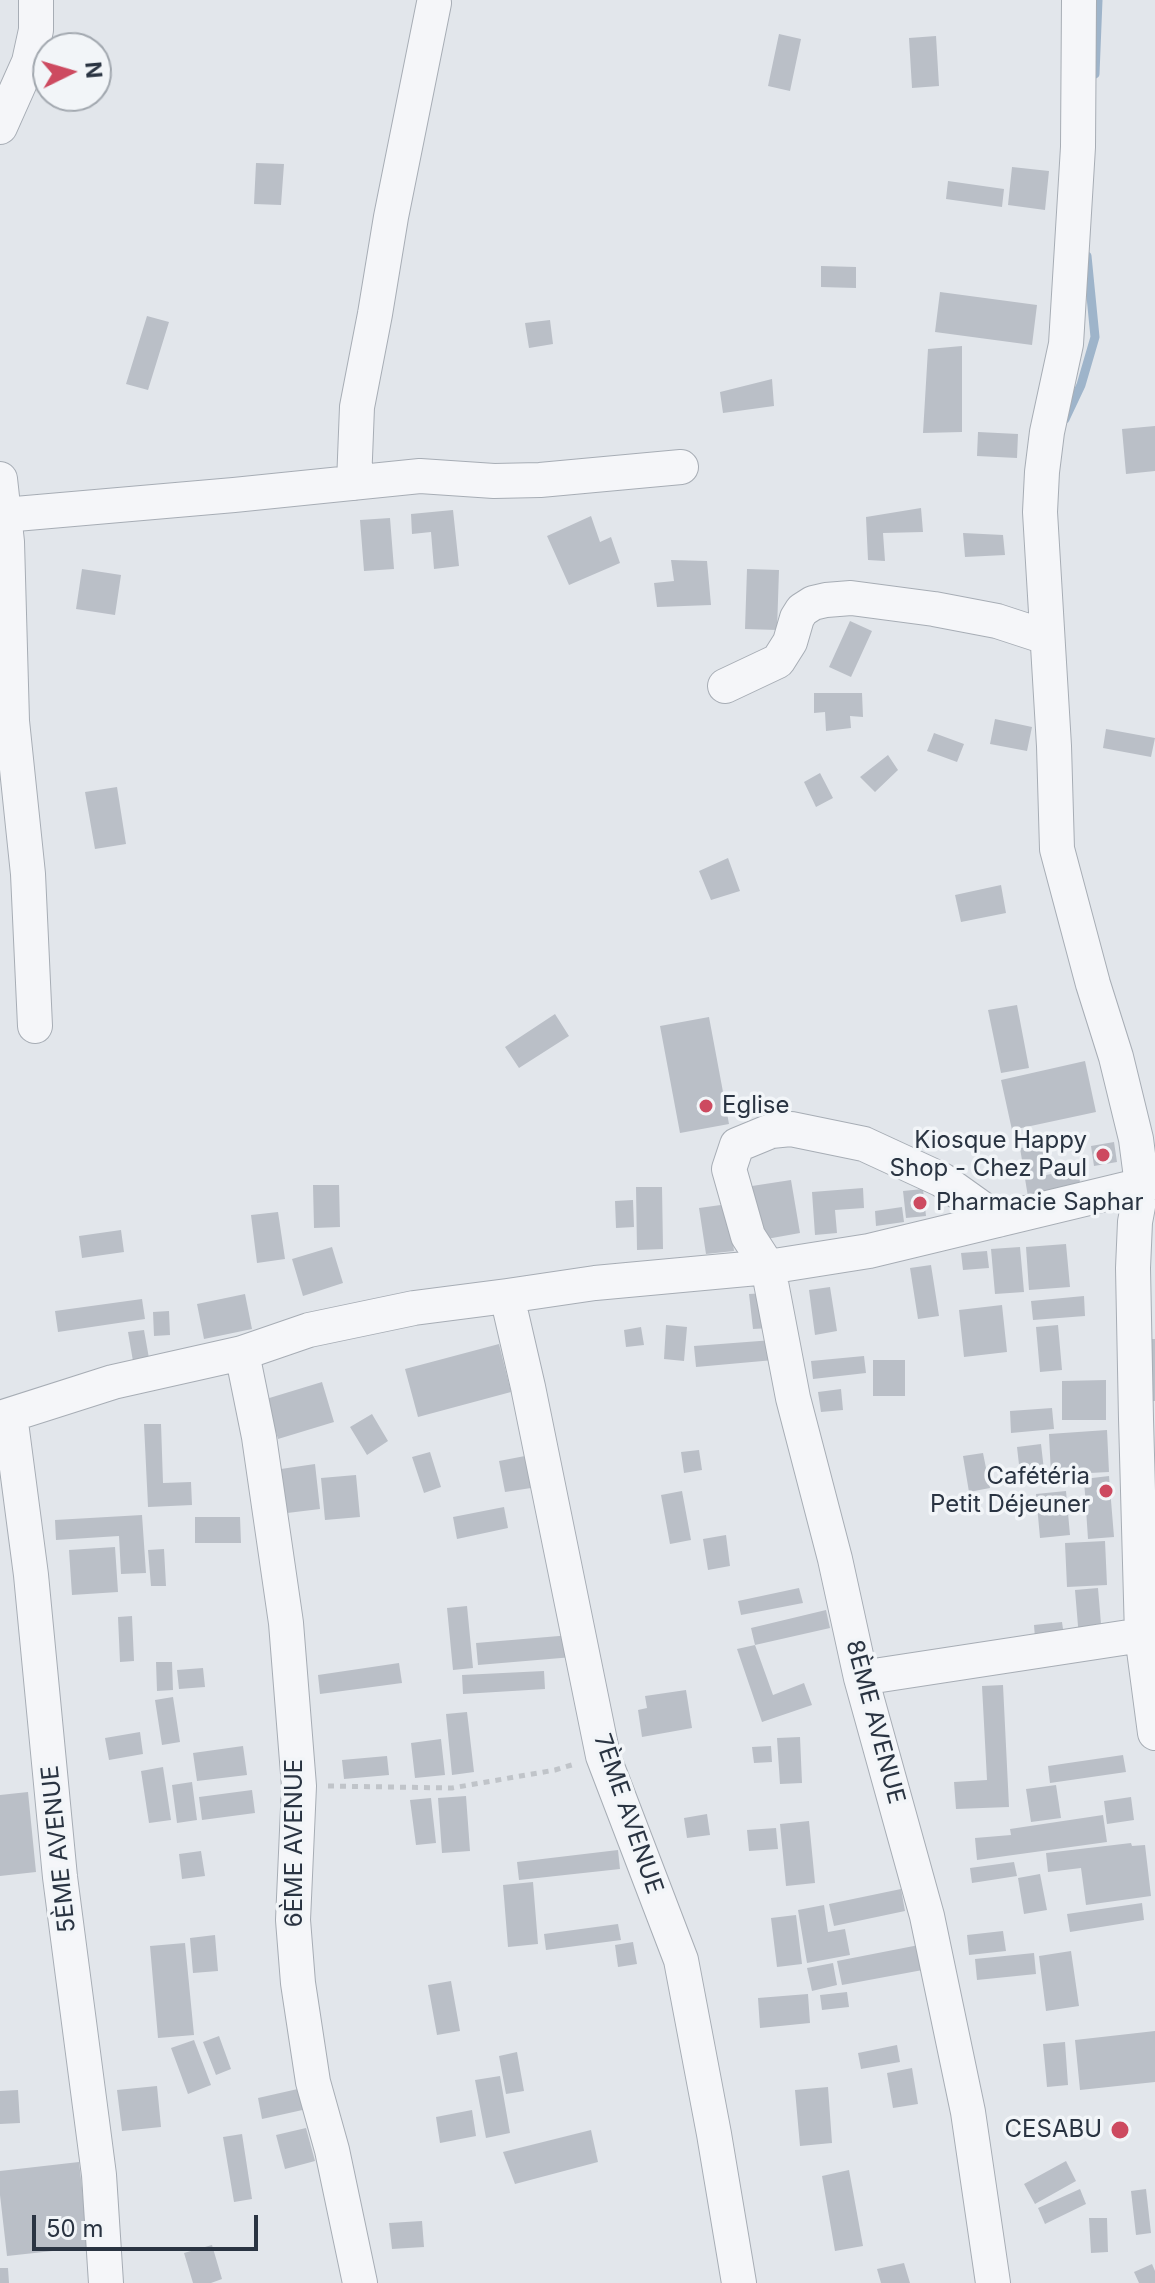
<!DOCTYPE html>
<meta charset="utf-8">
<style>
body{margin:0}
#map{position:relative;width:1155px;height:2283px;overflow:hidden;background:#e2e6eb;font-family:Inter,sans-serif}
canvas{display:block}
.north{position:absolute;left:32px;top:32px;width:80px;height:80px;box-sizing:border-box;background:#f2f5f8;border:2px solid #a2a8af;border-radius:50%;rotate:85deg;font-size:22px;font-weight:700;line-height:32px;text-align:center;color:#2a3442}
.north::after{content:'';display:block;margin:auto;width:28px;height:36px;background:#cd4a60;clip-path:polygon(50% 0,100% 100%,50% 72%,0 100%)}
.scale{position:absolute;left:32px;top:2215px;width:226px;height:36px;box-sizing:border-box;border:4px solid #2a3442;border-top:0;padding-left:10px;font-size:24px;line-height:28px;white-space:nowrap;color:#2a3442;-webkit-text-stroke:6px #f2f5f8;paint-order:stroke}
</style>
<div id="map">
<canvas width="1155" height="2283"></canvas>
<div class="north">N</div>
<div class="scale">50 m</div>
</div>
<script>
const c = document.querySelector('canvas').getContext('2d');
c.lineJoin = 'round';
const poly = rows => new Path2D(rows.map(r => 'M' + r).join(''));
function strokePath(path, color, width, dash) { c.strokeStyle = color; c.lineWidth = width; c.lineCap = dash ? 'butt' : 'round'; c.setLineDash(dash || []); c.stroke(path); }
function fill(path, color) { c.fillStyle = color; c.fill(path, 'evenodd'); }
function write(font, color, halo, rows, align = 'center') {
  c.font = font + ' Inter,sans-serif'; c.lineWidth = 7; c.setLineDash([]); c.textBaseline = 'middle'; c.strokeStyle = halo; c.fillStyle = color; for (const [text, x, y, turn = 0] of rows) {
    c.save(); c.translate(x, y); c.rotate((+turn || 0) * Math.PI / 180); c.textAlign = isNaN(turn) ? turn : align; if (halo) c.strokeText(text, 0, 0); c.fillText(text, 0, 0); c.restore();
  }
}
const stream = poly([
 [1095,74,1098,0],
 [1065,419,1081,385,1095,337,1087,256]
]);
const building = poly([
 [779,34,801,39,790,91,768,86],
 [936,36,939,86,912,88,909,38],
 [256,163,284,164,281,205,254,204],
 [1012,167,1049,171,1045,210,1008,205],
 [948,181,1004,189,1002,207,946,199],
 [821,266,856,267,856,288,821,287],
 [940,292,1037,305,1032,345,935,332],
 [147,316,169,322,148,390,126,384],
 [550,320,553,344,529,348,525,323],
 [962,346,962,432,923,433,928,349],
 [772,379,774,406,723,413,720,392],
 [1155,426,1155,471,1126,474,1122,429],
 [978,432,1018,434,1017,458,977,456],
 [921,508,923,532,883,533,885,561,868,560,866,517],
 [453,510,459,566,434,569,431,532,412,534,411,514],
 [591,516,600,542,611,537,620,563,569,585,547,536],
 [390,518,394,569,364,571,360,520],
 [963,533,1003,535,1005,555,965,557],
 [671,560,707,561,711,605,657,607,654,583,674,581],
 [82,569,121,575,115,615,76,609],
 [747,569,779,570,777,630,745,629],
 [850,621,872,631,851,677,829,667],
 [814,693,862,693,863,717,850,716,851,728,826,731,825,712,814,713],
 [995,719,1032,727,1027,751,990,744],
 [1106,729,1155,738,1151,757,1103,748],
 [934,733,964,744,957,762,927,751],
 [888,755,898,770,875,792,860,777],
 [820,773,833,798,816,807,804,782],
 [117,787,126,844,95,849,85,792],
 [728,858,740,891,711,900,699,871],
 [1001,885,1006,913,961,922,955,895],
 [1017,1005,1029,1068,1001,1073,988,1010],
 [555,1014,569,1036,519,1068,505,1047],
 [709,1017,729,1124,680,1133,660,1026],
 [1085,1061,1096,1112,1012,1130,1001,1080],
 [1114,1142,1117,1162,1094,1166,1091,1146],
 [1042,1145,1046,1175,1078,1169,1081,1189,1028,1197,1020,1148],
 [791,1180,800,1233,761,1240,752,1186],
 [313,1185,339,1185,340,1227,314,1228],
 [636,1187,662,1187,663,1249,637,1250],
 [863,1188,864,1208,835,1210,837,1233,815,1235,812,1192],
 [923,1189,926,1216,906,1218,903,1191],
 [633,1200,634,1227,616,1228,615,1201],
 [728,1204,734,1251,706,1254,699,1208],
 [902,1207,904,1222,876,1226,875,1211],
 [278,1212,285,1259,257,1263,251,1215],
 [121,1230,124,1252,82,1258,79,1236],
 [1066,1244,1070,1287,1029,1290,1026,1247],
 [332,1247,343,1283,303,1296,292,1259],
 [1020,1247,1024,1292,995,1294,991,1249],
 [987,1251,989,1268,963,1270,961,1253],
 [931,1265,939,1316,918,1319,910,1268],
 [830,1287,837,1331,815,1335,809,1290],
 [766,1293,770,1328,753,1329,749,1294],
 [245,1294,252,1329,204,1339,197,1304],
 [1084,1296,1085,1316,1033,1320,1031,1301],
 [142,1299,145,1319,58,1332,55,1311],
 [1002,1305,1007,1352,964,1357,959,1310],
 [169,1311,170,1335,154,1336,153,1312],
 [666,1325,687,1327,684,1361,664,1359],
 [1058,1325,1062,1370,1040,1372,1036,1327],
 [641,1327,644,1345,626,1347,624,1330],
 [144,1330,150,1364,134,1367,128,1332],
 [1150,1339,1155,1339,1155,1401,1152,1401],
 [773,1340,774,1360,696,1367,694,1346],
 [499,1344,511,1392,418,1417,405,1369],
 [864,1356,866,1373,813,1379,811,1361],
 [873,1360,905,1360,905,1396,873,1396],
 [1106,1380,1106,1420,1062,1420,1062,1381],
 [322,1382,334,1422,278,1439,266,1399],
 [841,1389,843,1410,821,1412,818,1392],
 [1052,1408,1054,1429,1011,1433,1010,1411],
 [372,1414,388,1441,367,1455,350,1427],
 [144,1424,161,1424,163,1483,191,1482,192,1505,148,1507],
 [1107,1430,1109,1472,1051,1475,1049,1434],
 [1041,1444,1045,1479,1021,1482,1017,1447],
 [699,1450,702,1470,684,1473,681,1452],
 [430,1452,441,1487,424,1493,412,1457],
 [983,1453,990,1488,969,1492,963,1456],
 [525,1456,531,1488,505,1492,499,1461],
 [315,1464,320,1509,279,1514,274,1470],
 [356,1475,360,1517,325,1520,321,1478],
 [1109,1476,1114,1537,1088,1539,1084,1479],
 [682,1491,691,1540,670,1544,661,1495],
 [1066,1491,1070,1535,1040,1538,1036,1494],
 [504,1507,508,1528,457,1539,453,1517],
 [142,1515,146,1573,121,1574,119,1536,56,1540,55,1520],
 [195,1517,240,1517,241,1543,195,1543],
 [726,1535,730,1566,708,1570,703,1539],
 [1105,1541,1107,1585,1067,1587,1065,1543],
 [115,1547,118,1592,72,1595,69,1550],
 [164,1549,166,1586,151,1586,148,1550],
 [799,1588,803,1603,741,1615,738,1601],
 [1098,1588,1102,1636,1079,1638,1075,1590],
 [467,1606,473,1668,453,1670,447,1608],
 [826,1610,830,1628,755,1645,751,1628],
 [132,1616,134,1661,120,1662,118,1617],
 [1062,1622,1064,1636,1035,1638,1034,1625],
 [571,1635,573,1657,478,1665,476,1643],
 [755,1645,773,1695,804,1683,812,1705,762,1722,737,1649],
 [156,1662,172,1662,173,1690,157,1691],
 [399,1663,402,1683,320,1694,318,1675],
 [203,1668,205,1687,179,1689,177,1670],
 [544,1671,545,1689,463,1694,462,1675],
 [1003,1685,1009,1807,956,1809,954,1782,987,1780,982,1686],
 [686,1690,692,1728,642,1737,638,1710,647,1708,645,1696],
 [173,1697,180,1742,162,1745,155,1700],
 [467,1712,474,1772,452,1775,446,1714],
 [140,1732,143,1754,109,1760,105,1738],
 [800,1737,802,1783,780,1784,777,1738],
 [441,1739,445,1775,415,1778,411,1743],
 [243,1746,247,1775,197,1781,193,1753],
 [771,1746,772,1762,754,1763,752,1747],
 [1123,1755,1126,1772,1050,1783,1048,1766],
 [387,1756,389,1775,344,1779,342,1760],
 [163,1767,171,1820,149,1823,141,1771],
 [192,1782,197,1820,177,1823,172,1785],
 [1056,1785,1061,1818,1031,1822,1026,1789],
 [252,1790,255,1813,202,1820,199,1797],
 [28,1792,36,1872,0,1876,0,1795],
 [466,1796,470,1851,442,1853,438,1798],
 [1131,1797,1134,1820,1107,1824,1104,1801],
 [431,1798,436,1843,416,1845,410,1800],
 [707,1814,710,1835,687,1838,684,1818],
 [1103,1815,1107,1842,977,1860,975,1838,1011,1835,1010,1829],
 [809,1821,815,1883,786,1886,780,1824],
 [776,1828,778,1849,749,1851,747,1830],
 [1131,1843,1132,1846,1145,1845,1151,1896,1086,1905,1081,1868,1048,1872,1046,1853],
 [618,1850,620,1869,519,1880,517,1862],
 [201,1851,205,1876,182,1879,179,1854],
 [1014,1862,1017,1876,972,1883,970,1868],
 [1040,1874,1047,1910,1024,1914,1018,1878],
 [533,1882,538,1944,508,1947,503,1885],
 [901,1889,905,1911,834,1926,829,1904],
 [1142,1903,1144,1920,1070,1932,1067,1914],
 [824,1905,828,1932,845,1929,850,1955,807,1963,798,1910],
 [796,1915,802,1964,777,1967,771,1918],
 [618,1924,621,1940,546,1950,544,1934],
 [1003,1931,1006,1951,969,1955,967,1935],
 [215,1935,218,1971,193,1973,190,1938],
 [633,1942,637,1964,618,1967,615,1945],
 [185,1943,194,2035,158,2038,150,1946],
 [924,1944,928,1969,842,1985,837,1961],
 [1071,1951,1079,2006,1046,2011,1039,1956],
 [1034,1953,1036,1974,977,1980,975,1959],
 [833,1963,837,1985,812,1991,807,1968],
 [451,1981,460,2031,437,2035,428,1985],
 [847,1992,849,2007,822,2010,820,1995],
 [808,1994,810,2023,760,2028,758,1998],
 [1155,2031,1155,2082,1080,2090,1075,2040],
 [219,2036,231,2069,216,2075,203,2042],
 [194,2040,211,2085,188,2094,171,2048],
 [1065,2042,1068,2085,1047,2087,1043,2044],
 [897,2045,900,2062,861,2069,858,2053],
 [517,2052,524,2091,506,2094,499,2056],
 [912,2068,918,2104,893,2108,887,2073],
 [500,2076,510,2133,486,2138,475,2080],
 [157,2086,161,2127,122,2131,117,2090],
 [311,2086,316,2107,262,2119,258,2098],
 [828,2087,832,2143,800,2146,795,2090],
 [18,2090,20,2123,0,2124,0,2091],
 [472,2110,476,2136,440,2143,436,2117],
 [306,2128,315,2161,285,2169,276,2135],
 [591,2130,598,2162,515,2184,503,2152],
 [242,2134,252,2199,234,2202,223,2137],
 [1066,2161,1076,2181,1035,2204,1024,2184],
 [79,2162,89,2247,7,2256,0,2195,0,2171],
 [849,2170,863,2246,835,2251,822,2176],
 [1080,2189,1086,2204,1045,2224,1038,2208],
 [1146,2189,1151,2233,1136,2235,1131,2191],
 [1089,2218,1107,2218,1108,2252,1091,2253],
 [422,2221,424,2247,392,2249,389,2223],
 [212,2245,222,2279,211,2283,193,2283,184,2253],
 [904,2263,910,2283,881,2283,877,2269],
 [1152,2264,1155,2271,1155,2283,1139,2283,1134,2272],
 [0,2268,8,2268,9,2283,0,2283]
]);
const path = poly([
 [328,1786,452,1788,555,1770,575,1764]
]);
const minor = poly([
 [1079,0,1078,147,1066,344,1047,432,1042,472,1040,512,1054,746,1057,849,1093,984,1116,1057,1136,1139,1142,1185,1135,1222,1133,1268,1136,1419,1142,1635,1155,1733],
 [0,127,29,62,36,30,36,0],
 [0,479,7,542,12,721,28,874,35,1026],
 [354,483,357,407,375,314,391,217,434,3],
 [4,515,234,495,420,476,494,481,540,480,681,467],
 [725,686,778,661,790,642,797,618,802,610,813,603,826,600,851,598,934,609,997,621,1046,637],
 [507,1296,528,1387,603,1756,681,1960,714,2134,739,2283],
 [242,1353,259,1437,286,1623,299,1786,293,1920,298,1983,313,2082,332,2150,360,2283],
 [10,1415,31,1575,60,1877,99,2175,106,2283],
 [0,1418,113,1382,242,1353,309,1330,414,1308,507,1296,595,1283,768,1267,869,1251,1155,1182],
 [861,1678,1142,1635],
 [993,2283,968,2112,927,1916,861,1678,835,1559,793,1398,768,1267,748,1236,729,1169,737,1145,771,1131,791,1129,864,1144,942,1180,998,1220]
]);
const markers = [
 [706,1106,8,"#cd4a60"],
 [1103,1155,8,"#cd4a60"],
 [920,1203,8,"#cd4a60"],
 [1106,1491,8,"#cd4a60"],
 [1120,2130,10,"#cd4a60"]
];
const poiNames = [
 ["Eglise",722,1106,"left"],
 ["Kiosque Happy",1087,1141],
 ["Shop - Chez Paul",1087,1169],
 ["Pharmacie Saphar",936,1203,"left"],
 ["Cafétéria",1090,1477],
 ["Petit Déjeuner",1090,1505],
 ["CESABU",1102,2130]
];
const streetNames = [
 ["8ÈME AVENUE",875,1722,75],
 ["7ÈME AVENUE",628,1814,71],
 ["6ÈME AVENUE",295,1843,-90],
 ["5ÈME AVENUE",59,1849,-96]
];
strokePath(stream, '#9eb4ca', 9);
fill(building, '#babfc7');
strokePath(minor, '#a7adb5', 36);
strokePath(path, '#c0c4c9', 5, [6, 6]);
strokePath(minor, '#f5f6f9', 34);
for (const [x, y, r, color] of markers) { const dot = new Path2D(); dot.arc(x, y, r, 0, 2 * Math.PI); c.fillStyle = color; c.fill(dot); strokePath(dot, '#f2f5f8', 3); }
write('24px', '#2a3442', '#f2f5f8', poiNames, 'right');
write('24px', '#2a3442', '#f2f5f8', streetNames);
</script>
